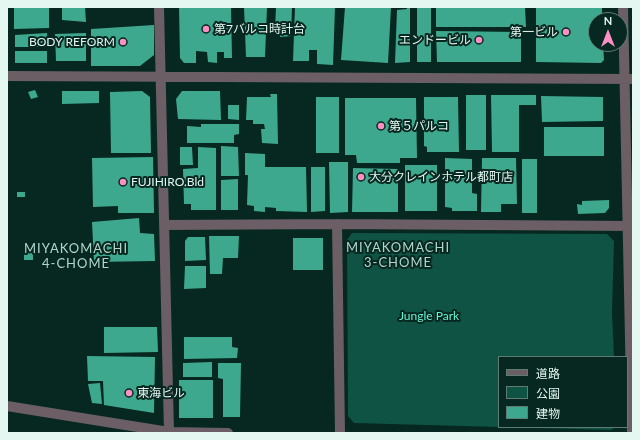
<!DOCTYPE html>
<meta charset="utf-8">
<style>
body{margin:0}
#map{position:relative;width:640px;height:440px;overflow:hidden;background:#062820;font-family:Lato,"Noto Sans JP",sans-serif}
canvas{display:block}
.frame{position:absolute;inset:0;border:8px solid #e5f7f1;pointer-events:none}
.legend{position:absolute;left:498px;top:356px;width:130px;height:72px;box-sizing:border-box;background:#062820;border:1px solid #5f7b74;margin:0;padding:5px 7px;list-style:none;font-size:12px;color:#e5f7f1}
.legend li{display:flex;align-items:center;gap:8px;height:20px}
.legend b{width:20px;border:1px solid #5f7b74}
.north{position:absolute;left:588px;top:12px;width:40px;height:40px;box-sizing:border-box;background:#062820;border:1px solid #5f7b74;border-radius:50%;rotate:0deg;font-size:11px;font-weight:700;line-height:16px;text-align:center;color:#e5f7f1}
.north::after{content:'';display:block;margin:auto;width:14px;height:18px;background:#fc8fc3;clip-path:polygon(50% 0,100% 100%,50% 72%,0 100%)}
</style>
<div id="map">
<canvas width="640" height="440"></canvas>
<div class="frame"></div>
<ul class="legend">
<li><b style="height:5px;background:#6b5e64"></b>道路</li>
<li><b style="height:11px;background:#0e5344"></b>公園</li>
<li><b style="height:11px;background:#3ea88e"></b>建物</li>
</ul>
<div class="north">N</div>
</div>
<script>
const c = document.querySelector('canvas').getContext('2d');
c.lineJoin = 'round';
function fill(path, color) { c.fillStyle = color; c.fill(path, 'evenodd'); }
const poly = rows => new Path2D(rows.map(r => 'M' + r).join(''));
function strokePath(path, color, width, dash) { c.strokeStyle = color; c.lineWidth = width; c.lineCap = dash ? 'butt' : 'round'; c.setLineDash(dash || []); c.stroke(path); }
function write(font, color, halo, rows, align = 'center') {
  c.font = font + ' Lato,"Noto Sans JP",sans-serif'; c.lineWidth = 4; c.setLineDash([]); c.textBaseline = 'middle'; c.strokeStyle = halo; c.fillStyle = color; for (const [text, x, y, turn = 0] of rows) {
    c.save(); c.translate(x, y); c.rotate((+turn || 0) * Math.PI / 180); c.textAlign = isNaN(turn) ? turn : align; if (halo) c.strokeText(text, 0, 0); c.fillText(text, 0, 0); c.restore();
  }
}
const green = poly([
 [352,233,607,234,614,241,612,313,614,357,499,357,499,427,354,423,348,416,347,240],
 [502,427,615,427,611,430]
]);
const building = poly([
 [14,7,49,7,49,28,14,29],
 [62,7,85,7,86,22,62,20],
 [179,7,231,7,232,58,224,58,224,52,217,52,217,63,208,62,207,52,196,51,196,63,184,63,180,58],
 [244,7,267,7,265,57,246,57],
 [276,7,292,7,291,36,280,37,280,29,275,29],
 [295,7,335,7,333,65,317,64,317,50,309,50,309,61,293,61],
 [345,7,391,7,388,63,341,60],
 [407,7,410,7,410,62,395,63,397,10,407,9],
 [417,7,431,7,431,62,417,62],
 [436,7,525,7,526,27,436,27],
 [536,7,602,7,602,20,596,20,596,44,603,44,604,60,601,63,536,62],
 [154,25,154,55,140,66,91,66,91,29],
 [436,31,521,32,521,62,437,62],
 [47,33,48,47,15,47,15,35],
 [86,33,86,61,56,61,55,34],
 [15,51,47,51,47,63,15,63],
 [35,90,38,97,31,99,28,92],
 [62,91,99,91,99,103,62,104],
 [142,91,150,97,151,153,111,153,110,92],
 [182,91,220,91,221,120,178,119,176,99],
 [270,94,277,94,278,144,262,143,261,129,265,129,264,124,253,124,253,120,246,120,247,97,271,97],
 [466,95,486,95,486,150,466,150],
 [491,95,536,95,536,105,519,105,519,152,492,152],
 [541,96,603,97,603,121,542,122],
 [316,97,339,97,339,153,316,153],
 [424,97,458,97,459,152,427,152,427,147,424,146],
 [345,98,416,98,417,158,400,158,400,163,357,163,356,155,345,155],
 [228,105,239,105,239,120,228,119],
 [201,124,239,124,239,134,234,135,234,143,187,143,187,126,201,127],
 [544,127,604,127,604,156,544,156],
 [221,146,238,147,239,176,221,176],
 [180,147,192,147,193,165,180,165],
 [198,147,216,148,216,210,191,210,191,204,184,204,183,169,198,168],
 [245,153,265,154,265,167,306,167,307,212,276,211,276,208,265,207,265,212,254,211,254,206,247,205,248,175,245,175],
 [153,157,154,213,118,213,118,206,93,207,92,158],
 [445,158,472,159,472,193,477,194,477,211,452,211,452,208,445,207],
 [482,158,516,158,517,204,501,204,501,212,481,212],
 [522,159,537,159,537,213,522,213],
 [329,162,348,162,348,212,330,213],
 [405,165,437,165,437,211,405,211],
 [311,167,325,167,325,211,311,212],
 [353,168,398,169,398,212,352,212],
 [238,179,238,210,221,210,221,180],
 [17,192,25,192,25,197,17,197],
 [609,200,609,208,605,213,578,214,577,204,582,205,582,201],
 [139,218,140,233,154,234,155,261,94,262,92,222],
 [209,236,239,236,238,258,223,258,222,274,210,274],
 [188,237,205,237,206,260,185,261,185,241],
 [293,238,323,238,323,270,293,270],
 [24,252,33,252,33,260,24,260],
 [185,266,206,266,206,288,184,289],
 [104,327,157,327,158,352,104,353],
 [184,337,232,337,232,347,238,348,237,358,184,359],
 [87,356,155,357,154,413,104,405,103,381,88,381],
 [212,362,212,377,183,377,183,363],
 [218,363,241,363,240,417,223,417,223,379,218,378],
 [179,380,213,380,213,418,179,418],
 [100,383,102,404,92,403,88,384]
]);
const minor = poly([
 [159,7,169,433],
 [623,7,632,433],
 [7,76,633,79],
 [337,224,340,433],
 [164,225,337,224,633,226],
 [7,406,169,432,228,433]
]);
const markers = [
 [206,29,4,"#fc8fc3"],
 [566,32,4,"#fc8fc3"],
 [479,40,4,"#fc8fc3"],
 [123,42,4,"#fc8fc3"],
 [381,126,4,"#fc8fc3"],
 [361,177,4,"#fc8fc3"],
 [123,182,4,"#fc8fc3"],
 [129,393,4,"#fc8fc3"]
];
const poiNames = [
 ["第7バルコ時計台",214,29],
 ["第一ビル",558,32,"right"],
 ["エンドービル",471,40,"right"],
 ["BODY REFORM",115,42,"right"],
 ["第５パルコ",389,126],
 ["大分クレインホテル都町店",369,177],
 ["FUJIHIRO.Bld",131,182],
 ["東海ビル",137,393]
];
const parkNames = [
 ["Jungle Park",429,316]
];
const neighbourhoodNames = [
 ["MIYAKOMACHI",398,248],
 ["3-CHOME",398,263],
 ["MIYAKOMACHI",76,249],
 ["4-CHOME",76,264]
];
fill(green, '#0e5344');
fill(building, '#3ea88e');
strokePath(minor, '#6b5e64', 10);
for (const [x, y, r, color] of markers) { const dot = new Path2D(); dot.arc(x, y, r, 0, 2 * Math.PI); c.fillStyle = color; c.fill(dot); strokePath(dot, '#062820', 1.5); }
write('12px', '#e5f7f1', '#062820', poiNames, 'left');
write('12px', '#64f4d1', '#062820', parkNames);
c.letterSpacing = '1px';
write('13px', '#b1d6ca', '#062820', neighbourhoodNames);
c.letterSpacing = '0px';
</script>
